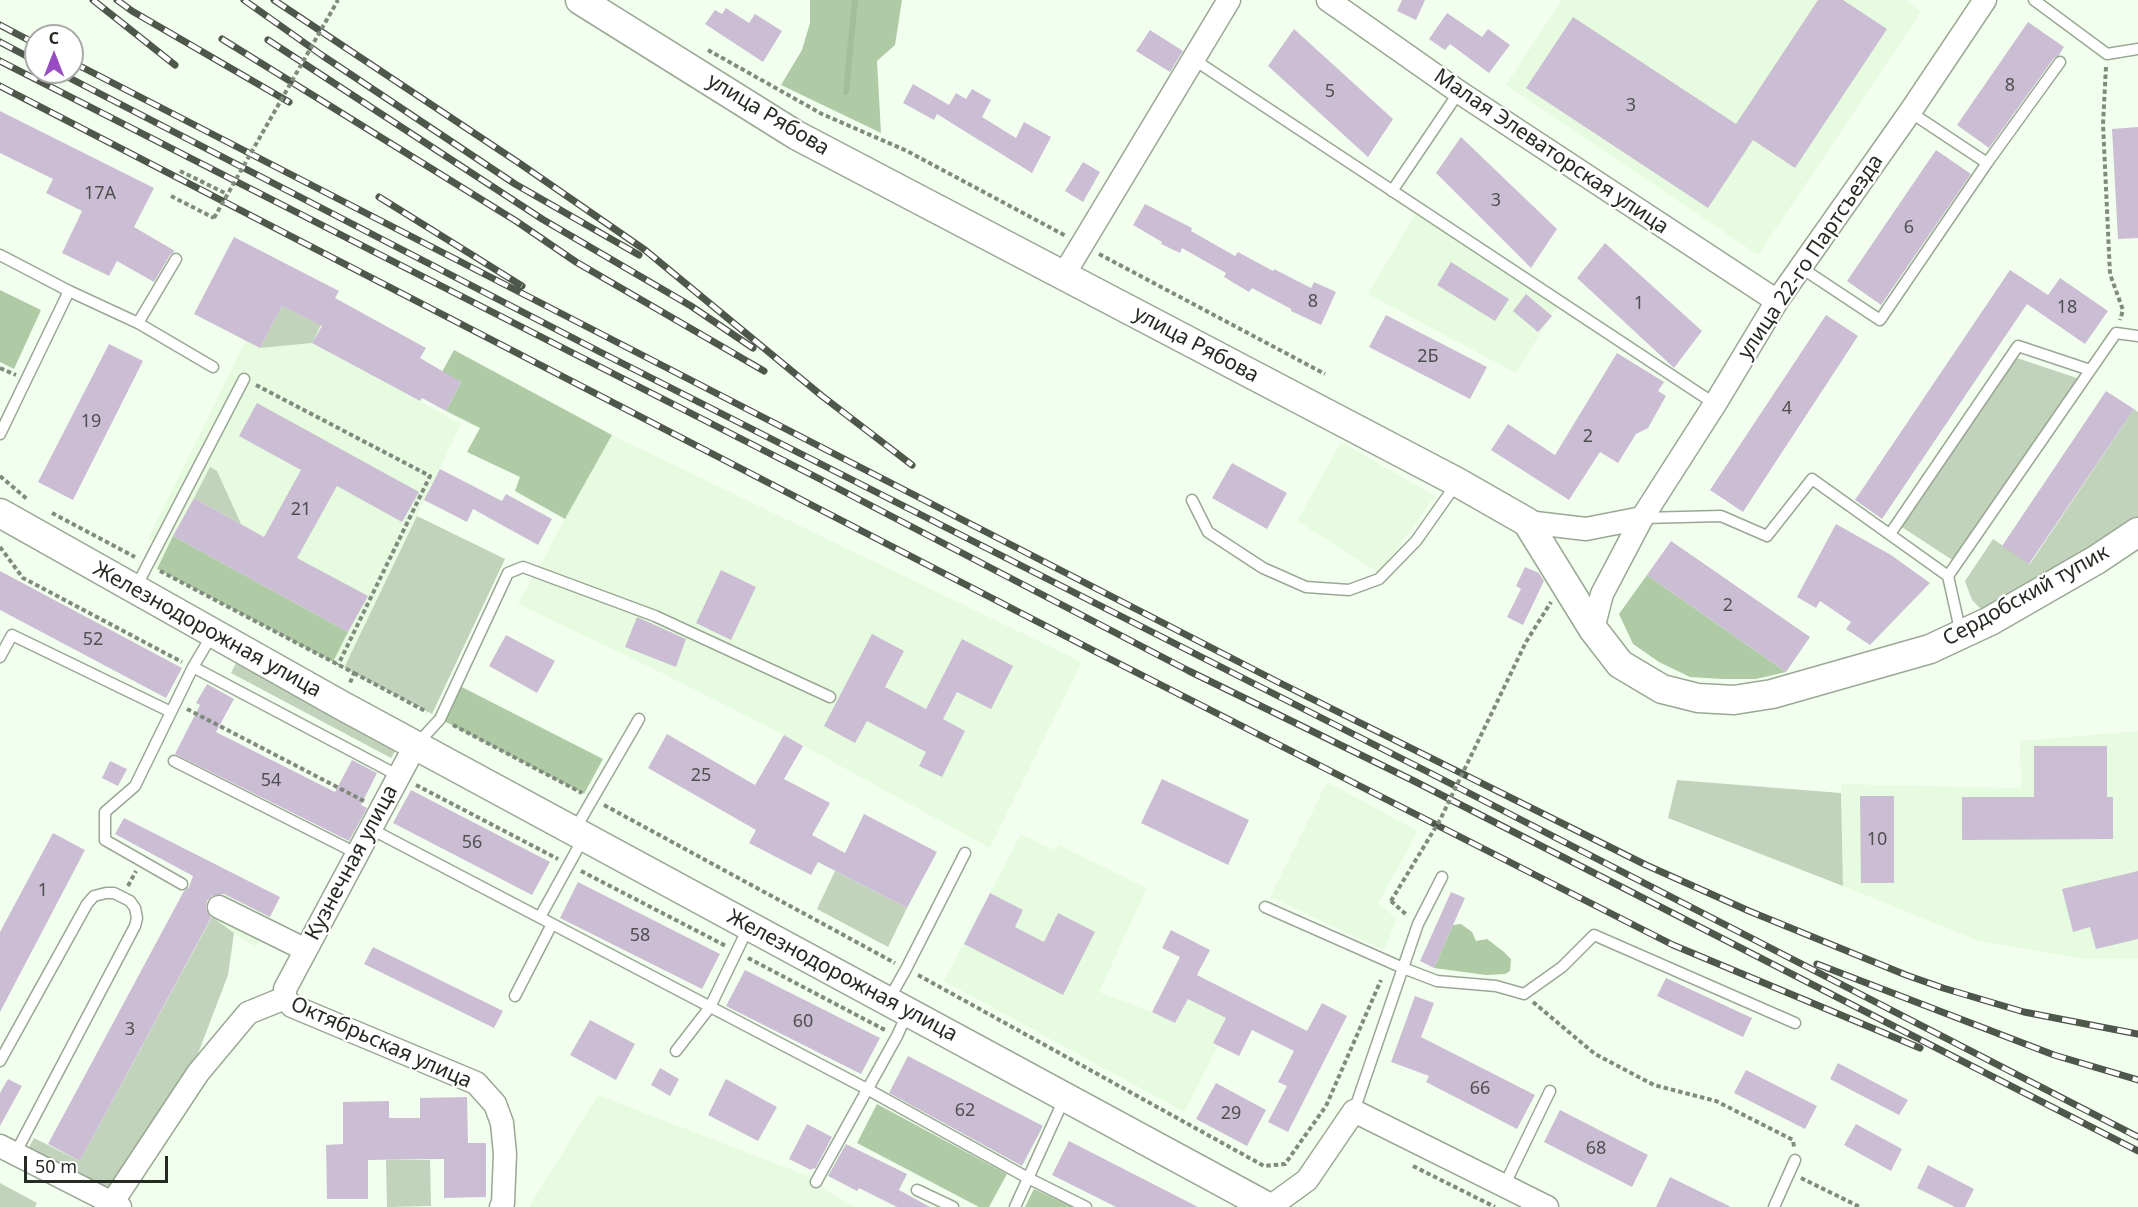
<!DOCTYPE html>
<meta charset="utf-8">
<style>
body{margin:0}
#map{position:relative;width:2138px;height:1207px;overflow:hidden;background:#f2ffee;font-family:"Noto Sans",sans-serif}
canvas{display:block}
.north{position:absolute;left:24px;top:24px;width:60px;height:60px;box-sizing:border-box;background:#fff;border:2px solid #a8aaa7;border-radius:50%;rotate:0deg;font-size:16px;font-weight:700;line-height:24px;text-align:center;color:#252b23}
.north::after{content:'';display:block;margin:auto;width:21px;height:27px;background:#974dbf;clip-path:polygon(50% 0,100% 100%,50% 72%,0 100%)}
.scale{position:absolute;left:24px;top:1156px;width:144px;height:27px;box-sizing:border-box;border:3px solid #252b23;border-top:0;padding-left:8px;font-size:18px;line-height:21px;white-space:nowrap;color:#252b23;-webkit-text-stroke:4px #fff;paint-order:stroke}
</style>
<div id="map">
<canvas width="2138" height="1207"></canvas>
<div class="north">С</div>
<div class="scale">50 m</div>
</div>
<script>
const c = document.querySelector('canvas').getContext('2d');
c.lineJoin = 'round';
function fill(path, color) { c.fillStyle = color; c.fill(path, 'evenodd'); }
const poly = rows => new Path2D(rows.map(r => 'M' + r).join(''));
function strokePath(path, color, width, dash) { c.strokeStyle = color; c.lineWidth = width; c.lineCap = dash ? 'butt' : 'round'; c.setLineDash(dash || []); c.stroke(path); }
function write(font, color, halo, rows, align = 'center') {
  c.font = font + ' "Noto Sans",sans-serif'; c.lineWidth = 4.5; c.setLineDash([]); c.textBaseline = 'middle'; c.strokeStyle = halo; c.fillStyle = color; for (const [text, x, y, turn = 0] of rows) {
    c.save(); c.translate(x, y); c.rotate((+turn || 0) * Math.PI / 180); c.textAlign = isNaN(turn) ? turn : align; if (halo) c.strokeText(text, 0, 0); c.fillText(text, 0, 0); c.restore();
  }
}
const built = poly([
 [1562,0,1905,0,1921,12,1758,255,1506,85],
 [1415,214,1557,306,1516,373,1368,294],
 [246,340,260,348,312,343,461,424,417,516,505,559,432,714,148,564,158,545,148,539],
 [612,435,1082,662,990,848,784,735,652,668,518,604],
 [1341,442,1435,496,1379,573,1297,521],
 [2138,731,2138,959,2084,959,1979,941,1843,886,1841,784,2021,788,2020,741],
 [1327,782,1418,831,1378,903,1397,919,1384,950,1270,897],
 [1021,834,1054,850,1059,845,1147,888,1099,992,1152,1012,1175,1023,1188,999,1226,1018,1213,1043,1218,1046,1184,1112,944,981],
 [218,892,270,917,256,948,207,914],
 [598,1095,808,1176,829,1192,855,1207,529,1207]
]);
const green = poly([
 [282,306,321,325,312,343,260,348],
 [2011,356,2083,380,1957,563,1897,524],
 [2134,409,2138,412,2138,517,2044,580,1985,613,1972,600,1965,581,1993,539,2030,564],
 [210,467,217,471,241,524,194,498],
 [417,516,505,559,432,714,344,668],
 [236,663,396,750,391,758,231,673],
 [1677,780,1841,793,1843,886,1668,818],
 [835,871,907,908,888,947,817,909],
 [212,917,234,933,228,975,194,1064,112,1187,102,1190,32,1155,29,1147,34,1138,80,1161],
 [386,1160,430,1160,431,1206,387,1207],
 [0,1183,37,1203,35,1207,0,1207]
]);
const forest = poly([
 [810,0,902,0,895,45,877,61,881,133,781,85,802,50,810,23],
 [0,290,41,310,14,369,0,362],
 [454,350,612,435,565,519,515,491,520,477,467,452,480,428,446,411,461,382,442,372],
 [173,536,348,632,333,662,157,569],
 [1647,575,1786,672,1756,679,1722,679,1690,677,1659,662,1633,644,1619,614],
 [456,684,603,759,584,794,440,719],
 [1461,924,1472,932,1476,941,1487,939,1504,952,1511,959,1510,971,1505,974,1486,975,1434,968,1453,925],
 [877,1104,1007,1174,989,1207,979,1207,857,1143],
 [1034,1189,1073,1207,1025,1207]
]);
const stream = poly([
 [846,92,855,0]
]);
const building = poly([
 [1402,0,1425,0,1416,20,1397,11],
 [1818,0,1843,0,1887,29,1795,168,1753,140,1708,208,1526,88,1573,17,1736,124],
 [726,8,749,23,755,14,782,31,763,62,705,24,715,10,722,14],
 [1447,13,1482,37,1488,29,1510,45,1489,73,1450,44,1445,50,1429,39],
 [2028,22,2064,47,2059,55,2054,58,1989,148,1957,125],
 [1294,29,1393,119,1368,157,1268,66],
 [1150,30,1183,51,1170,72,1136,51],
 [913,84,949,105,956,93,966,99,972,89,991,100,982,117,1016,138,1024,122,1051,137,1032,173,937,114,934,120,903,103],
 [0,111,154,188,134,227,175,251,170,255,154,282,117,261,109,276,62,253,82,211,46,193,53,179,0,153],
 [2138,127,2138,238,2118,239,2112,129],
 [1461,137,1557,229,1531,268,1436,173],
 [1936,150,1971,174,1881,305,1847,281],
 [1083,162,1100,172,1083,202,1065,191],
 [1145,204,1192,228,1191,231,1235,256,1238,252,1273,271,1274,269,1311,288,1314,282,1336,292,1321,325,1291,311,1291,309,1252,288,1249,292,1224,277,1226,273,1182,248,1180,253,1161,244,1162,242,1133,225],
 [234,237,339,291,335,298,426,348,420,358,461,382,446,411,422,398,420,401,312,343,322,326,282,306,260,348,194,314],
 [1605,243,1702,331,1674,368,1577,278],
 [1451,262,1509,299,1495,321,1437,285],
 [2010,270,2048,295,2060,278,2108,311,2085,344,2027,304,1882,519,1855,500],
 [1526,294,1552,316,1538,332,1513,311],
 [1386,315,1487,367,1470,399,1369,347],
 [1826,315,1858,336,1743,512,1710,490],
 [109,344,143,361,73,500,38,482],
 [1617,353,1664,382,1658,391,1666,396,1648,428,1636,434,1618,463,1600,452,1569,500,1491,450,1508,424,1555,455],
 [2106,391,2134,409,2029,564,2002,546],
 [257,403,419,492,402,522,337,486,297,558,368,596,348,632,173,536,194,498,264,537,301,470,239,436],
 [1232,463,1287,493,1267,529,1212,498],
 [440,469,502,501,506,494,552,519,538,545,473,509,467,522,424,500],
 [1836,524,1891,555,1930,583,1870,645,1846,629,1851,622,1820,601,1816,608,1797,597],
 [1671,541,1810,637,1786,672,1647,575],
 [1525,567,1539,573,1544,581,1523,625,1507,617,1521,589,1516,586],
 [721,570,756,587,731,640,696,623],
 [0,571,182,668,166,698,0,610],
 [637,617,686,639,676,667,625,647],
 [872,634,904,651,885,687,926,709,962,639,1013,666,991,709,957,692,943,719,965,731,942,777,919,766,926,752,867,721,855,743,824,726],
 [506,635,555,661,537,693,489,666],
 [207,684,234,699,216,732,335,792,352,760,377,773,361,805,367,808,349,841,175,754,200,705,196,703],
 [667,734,755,785,784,735,803,746,784,779,830,803,812,835,845,853,864,814,937,852,907,908,818,862,811,875,749,843,756,830,648,768],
 [2034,746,2107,746,2107,797,2113,797,2113,839,1962,840,1962,797,2034,797],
 [110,761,127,769,118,786,102,778],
 [1162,779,1249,820,1228,865,1141,823],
 [411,790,550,862,532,895,393,823],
 [1860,796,1894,796,1894,883,1861,883],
 [124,818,280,897,270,917,224,894,212,896,207,901,206,908,211,918,80,1161,48,1144,184,891,189,887,193,876,115,834],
 [53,833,85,850,0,1012,0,932],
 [2138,871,2138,939,2096,949,2090,927,2073,932,2062,889],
 [578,882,720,954,702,989,560,918],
 [1451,892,1465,898,1434,968,1420,961],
 [990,893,1023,910,1015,927,1044,942,1058,913,1095,932,1063,995,964,944],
 [1171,930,1210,950,1197,975,1307,1031,1322,1003,1347,1016,1288,1132,1268,1122,1287,1086,1278,1082,1294,1051,1252,1030,1239,1056,1213,1043,1226,1018,1188,999,1175,1023,1152,1012,1180,957,1162,948],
 [373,947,503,1011,494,1028,364,964],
 [745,970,880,1038,861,1074,726,1006],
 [1666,978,1752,1018,1743,1037,1657,996],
 [1415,996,1434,1003,1421,1037,1535,1095,1517,1129,1426,1082,1429,1076,1391,1062],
 [590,1020,635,1044,616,1080,570,1055],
 [908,1056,1043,1126,1022,1166,889,1093],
 [1838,1063,1908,1100,1899,1115,1830,1079],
 [660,1068,679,1079,670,1096,651,1085],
 [1746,1070,1817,1106,1805,1129,1734,1093],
 [8,1079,22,1086,0,1126,0,1093],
 [726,1079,777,1107,758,1141,708,1115],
 [1216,1083,1266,1110,1247,1146,1196,1119],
 [467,1097,468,1143,486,1143,486,1197,444,1198,444,1159,368,1160,368,1199,327,1199,326,1145,343,1144,343,1102,389,1101,389,1118,420,1118,420,1098],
 [1560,1110,1648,1155,1632,1187,1544,1142],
 [807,1124,832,1137,815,1169,813,1168,811,1170,789,1159],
 [1856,1124,1902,1149,1891,1171,1844,1145],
 [1069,1141,1198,1207,1116,1207,1052,1175],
 [846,1144,907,1174,899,1190,930,1207,897,1207,859,1188,857,1191,828,1176],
 [1928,1165,1974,1189,1965,1207,1955,1207,1917,1188],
 [1670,1177,1731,1207,1656,1207]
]);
const path = poly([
 [708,50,822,114,907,151,1066,236],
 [2106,67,2103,124,2110,274,2123,310,2120,320],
 [180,171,227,194],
 [171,196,214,218],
 [1099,254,1325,374],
 [0,368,16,375],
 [256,385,430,476,338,665],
 [0,476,27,499],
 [52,513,135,557],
 [0,547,23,578,182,662],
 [160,571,354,673,350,683],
 [1526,642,1551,602],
 [354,673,427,712],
 [187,709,364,801],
 [453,725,582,793],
 [416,785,558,859],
 [604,805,895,963],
 [581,871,726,946],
 [128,886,136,871],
 [1391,901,1408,916],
 [748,958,885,1030],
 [918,975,1264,1166,1285,1164,1326,1106,1381,980],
 [1533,1002,1595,1054,1654,1085,1716,1101,1793,1140,1794,1147],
 [1413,1166,1495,1207],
 [1801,1178,1860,1207]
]);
const service = poly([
 [2034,0,2107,54,2138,49],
 [1193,59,1715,404],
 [1987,163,2060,62],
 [1392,191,1459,92],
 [0,255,69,291,0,434],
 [1800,267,1880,320,1987,163,1910,112],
 [69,291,138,323,213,367],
 [138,323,176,259],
 [1192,500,1208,532,1263,568,1306,587,1349,590,1379,579,1416,541,1457,483],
 [1643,518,1721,516,1767,536,1812,479,1948,576],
 [1890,534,2018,346,2090,370],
 [135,589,244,379],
 [1961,634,1948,576,2116,333,2138,336],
 [0,657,12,635,171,712],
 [193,667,399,776],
 [416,745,440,719,508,573,523,567,655,616,830,697],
 [174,761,358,854],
 [371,829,867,1089,1028,1178,1086,1207],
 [574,831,639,719],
 [182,884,105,840,105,812,135,786,193,667,212,635],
 [1265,907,1403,968,1437,981,1496,986,1524,994,1562,967,1594,935,1795,1023],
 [540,917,584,837],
 [515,996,552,924],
 [888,1001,906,969,965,853],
 [676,1051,710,1007,749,926],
 [0,1061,87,904,94,896,106,893,114,893,130,901,135,908,137,918,135,926,15,1154],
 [1354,1111,1418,924,1442,877],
 [816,1182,897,1036,908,1012],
 [1504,1186,1550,1091],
 [917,1190,953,1207],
 [1015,1207,1065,1097],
 [1774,1207,1795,1160]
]);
const minor = poly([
 [1328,0,1459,92,1777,301],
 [1063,276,1229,0],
 [1527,522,1586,529,1642,518],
 [1593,629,1602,594,1642,518,1715,404,1777,301,1910,112,1985,0],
 [219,907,306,950],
 [285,998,292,1006,476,1083,495,1104,502,1123,505,1154,503,1203,501,1207],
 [285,998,285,989,415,746],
 [0,1146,120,1207],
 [112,1203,198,1073,248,1013,285,998],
 [1270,1207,1307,1180,1354,1111,1547,1207]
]);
const tertiary = poly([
 [580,0,796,135,1457,482,1527,522,1593,629,1620,664,1662,689,1698,698,1734,700,1772,694,1930,649,1990,621,2096,560,2138,532],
 [0,513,341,705,1268,1207]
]);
const rail = poly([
 [93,0,175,65],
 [117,0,132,11,289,102],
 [244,0,323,56,515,184,639,255],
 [274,0,522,165,645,250,822,396,912,465],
 [0,25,36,44],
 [222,39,516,221,576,262,764,371],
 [268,40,542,219,691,306,753,348],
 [0,42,36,61],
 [0,61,814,476,1189,671,1414,781,2138,1151],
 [72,62,1276,681,1646,865,1749,911,1906,975,1943,988,2024,1012,2138,1034],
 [58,72,602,353,1430,773,2138,1137],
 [0,86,1104,656,1673,945,1920,1048],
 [379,197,522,286],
 [1817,964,2054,1055,2138,1080]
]);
const pathBridge = poly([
 [214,218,338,0],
 [1391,901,1440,820,1526,642]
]);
const numberNames = [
 ["8",2010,86],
 ["5",1330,92],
 ["3",1631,106],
 ["17А",100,194],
 ["3",1496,201],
 ["6",1909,228],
 ["8",1313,302],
 ["1",1639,304],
 ["18",2067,308],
 ["2Б",1428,357],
 ["4",1787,409],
 ["19",91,422],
 ["2",1588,437],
 ["21",301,510],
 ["2",1728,606],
 ["52",93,640],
 ["25",701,776],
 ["54",271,781],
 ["10",1877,840],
 ["56",472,843],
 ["1",43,891],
 ["58",640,936],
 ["60",803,1022],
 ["3",130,1030],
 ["66",1480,1089],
 ["62",965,1111],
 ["29",1231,1114],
 ["68",1596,1149]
];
const streetNames = [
 ["улица Рябова",768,115,31],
 ["Малая Элеваторская улица",1551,152,34],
 ["улица 22-го Партсъезда",1811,257,-56],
 ["улица Рябова",1196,345,28],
 ["Сердобский тупик",2026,596,-29],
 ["Железнодорожная улица",207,630,29],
 ["Кузнечная улица",352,863,-62],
 ["Железнодорожная улица",842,976,28],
 ["Октябрьская улица",381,1043,24]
];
fill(built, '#e6fbdf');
fill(green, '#c1d3bb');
fill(forest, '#afcba6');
strokePath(stream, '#a3be9a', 6);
fill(building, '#cbbed4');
strokePath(service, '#99a894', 13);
strokePath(minor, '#99a894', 25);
strokePath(tertiary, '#99a894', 31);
strokePath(path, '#818a7e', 4, [4.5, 3]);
strokePath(service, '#fff', 10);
strokePath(minor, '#fff', 22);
strokePath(tertiary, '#fff', 28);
strokePath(rail, '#4f564c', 7);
strokePath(rail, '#fff', 4.5, [14]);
strokePath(pathBridge, '#818a7e', 4, [4.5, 3]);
write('18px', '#4e504f', null, numberNames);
write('21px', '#252b23', '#fff', streetNames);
</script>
